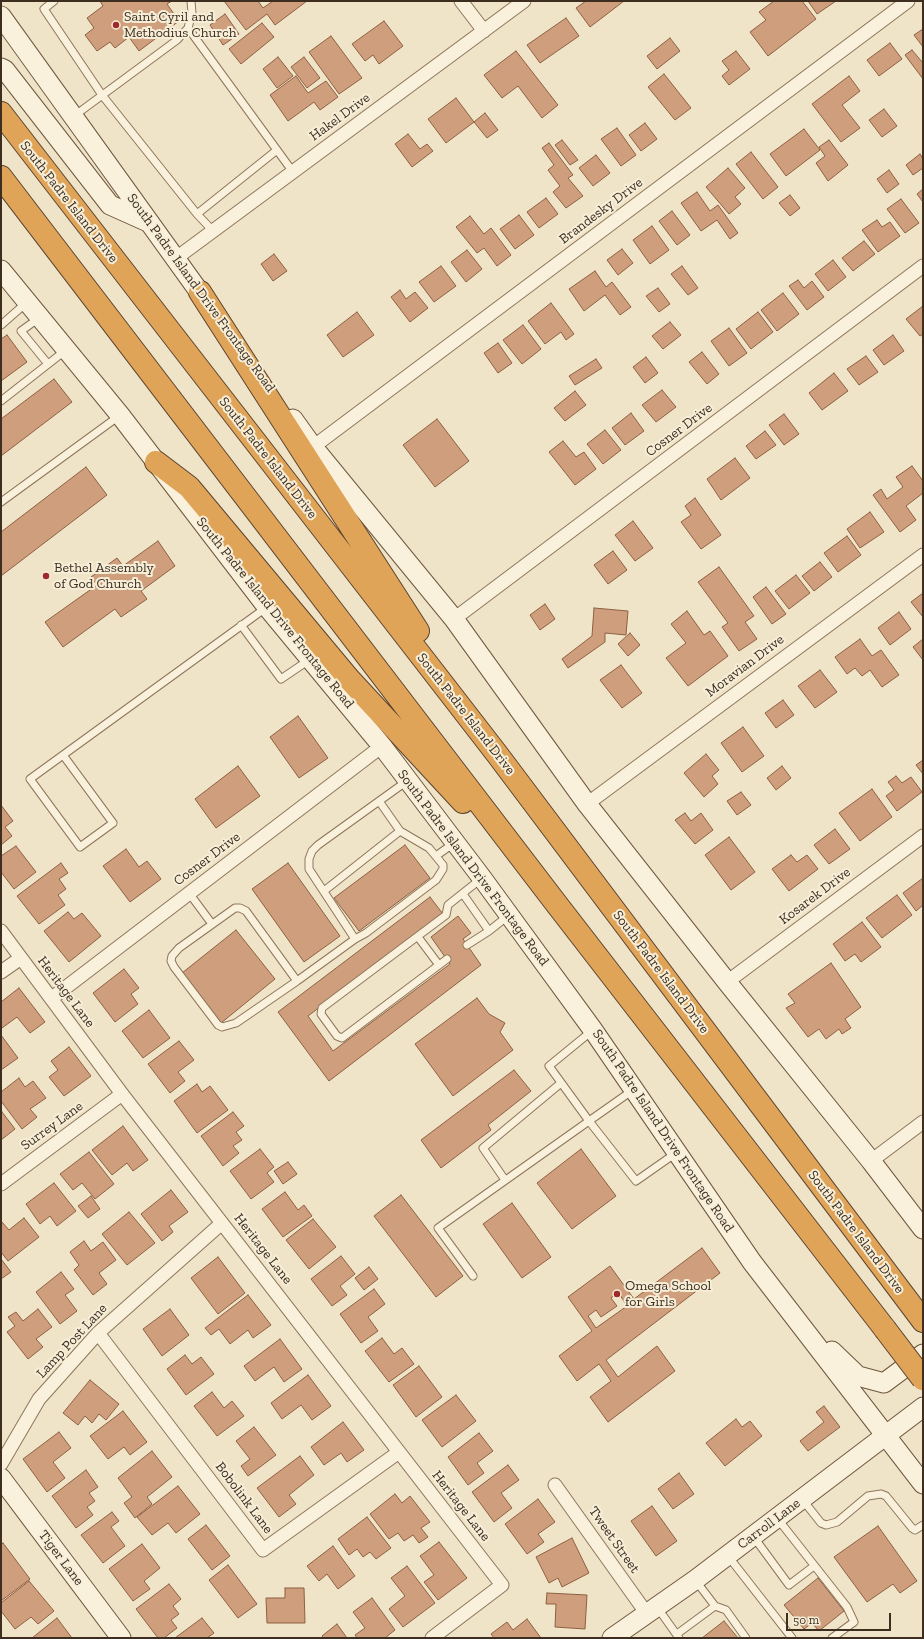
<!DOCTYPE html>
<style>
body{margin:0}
#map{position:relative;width:924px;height:1639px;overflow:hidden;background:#f0e4c8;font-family:"Zilla Slab",serif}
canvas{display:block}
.frame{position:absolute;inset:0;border:2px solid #3d2e20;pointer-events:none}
.scale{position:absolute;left:786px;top:1613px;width:105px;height:18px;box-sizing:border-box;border:2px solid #3d2e20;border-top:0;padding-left:5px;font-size:12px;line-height:14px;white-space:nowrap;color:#3d2e20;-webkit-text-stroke:3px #f7eed8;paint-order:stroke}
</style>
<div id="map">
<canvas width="924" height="1639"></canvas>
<div class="frame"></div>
<div class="scale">50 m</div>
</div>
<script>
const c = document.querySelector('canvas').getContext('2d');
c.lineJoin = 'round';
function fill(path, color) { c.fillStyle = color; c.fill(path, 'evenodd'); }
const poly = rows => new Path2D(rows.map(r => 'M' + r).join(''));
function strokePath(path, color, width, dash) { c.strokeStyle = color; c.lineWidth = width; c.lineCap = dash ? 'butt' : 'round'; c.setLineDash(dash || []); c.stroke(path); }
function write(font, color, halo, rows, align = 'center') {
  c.font = font + ' "Zilla Slab",serif'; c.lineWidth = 4; c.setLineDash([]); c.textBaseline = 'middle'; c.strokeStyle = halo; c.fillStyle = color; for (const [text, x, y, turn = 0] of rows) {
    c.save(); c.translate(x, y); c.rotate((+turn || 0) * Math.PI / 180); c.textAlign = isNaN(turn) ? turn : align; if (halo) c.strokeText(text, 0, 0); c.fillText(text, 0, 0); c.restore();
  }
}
const building = poly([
 [100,1,172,1,167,4,179,21,139,51,129,37,115,48,110,42,97,51,85,35,94,28,87,18,103,6,100,1],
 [224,1,258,1,263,8,273,1,307,1,275,25,267,14,246,30,224,1],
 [586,1,624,1,590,27,576,8,586,1],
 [774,1,802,1,816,19,768,56,750,32,766,20,759,12,774,1],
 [808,1,836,1,817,14,808,1],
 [225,14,239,34,223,45,210,25,225,14],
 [566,18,579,36,540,63,527,45,566,18],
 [384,21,403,46,379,64,373,55,365,61,352,44,384,21],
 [262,23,274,37,241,64,229,49,262,23],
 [923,29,923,47,914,35,923,29],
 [331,36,362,78,339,94,309,52,331,36],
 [670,38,680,51,657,69,647,56,670,38],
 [890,43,902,59,879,76,867,60,890,43],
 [912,50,923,63,923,79,905,55,912,50],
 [516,51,558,105,542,118,518,86,502,98,484,75,516,51],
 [736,51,750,69,729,85,722,76,729,70,722,61,736,51],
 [278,57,293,76,277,88,263,69,278,57],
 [304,57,320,78,307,88,291,67,304,57],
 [664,74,691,108,675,120,648,87,664,74],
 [296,76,308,93,326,81,338,97,320,110,314,102,288,121,270,95,296,76],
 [849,76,860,91,842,105,860,128,841,142,812,104,849,76],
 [456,98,474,122,446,143,428,119,456,98],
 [884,109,897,126,882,137,869,120,884,109],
 [485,113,498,130,487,138,474,122,485,113],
 [645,123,657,139,641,151,629,135,645,123],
 [617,128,636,155,621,166,601,139,617,128],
 [804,129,820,150,786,176,770,154,804,129],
 [408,134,420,149,427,144,433,151,412,167,395,144,408,134],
 [562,140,578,160,570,165,555,145,562,140],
 [829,140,848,165,828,181,816,163,825,156,819,147,829,140],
 [549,143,573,175,568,178,583,196,566,208,553,192,560,186,548,170,554,165,542,148,549,143],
 [751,152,778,187,763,199,736,164,751,152],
 [920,154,923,159,923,168,913,175,906,165,920,154],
 [596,155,610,173,593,186,579,168,596,155],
 [728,168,745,188,735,197,741,204,729,214,706,187,728,168],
 [889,170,899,184,887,193,877,179,889,170],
 [923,189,923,202,917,194,923,189],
 [697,192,710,211,718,205,738,233,730,239,717,220,701,231,681,203,697,192],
 [790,195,800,208,790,216,779,203,790,195],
 [546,198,558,214,539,228,527,212,546,198],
 [901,199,919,223,905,233,887,209,901,199],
 [672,211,690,235,677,245,659,221,672,211],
 [519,215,534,235,515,249,500,229,519,215],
 [470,216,484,234,491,228,511,255,497,266,484,248,477,253,456,227,470,216],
 [877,220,882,227,890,222,900,236,878,252,862,230,877,220],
 [652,226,669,250,650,264,633,240,652,226],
 [864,241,875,254,853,271,842,258,864,241],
 [622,249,633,263,618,275,607,260,622,249],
 [467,250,482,269,466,282,451,262,467,250],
 [274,254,287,271,273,281,261,264,274,254],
 [833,260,846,277,828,291,815,274,833,260],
 [441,266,456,286,434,302,419,282,441,266],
 [682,266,698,288,688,295,671,274,682,266],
 [595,271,606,287,612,282,631,307,620,315,605,295,584,311,569,289,595,271],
 [798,280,804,288,812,281,824,297,807,310,789,286,798,280],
 [658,288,670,304,659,312,646,296,658,288],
 [400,290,406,299,415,292,428,308,410,322,391,297,400,290],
 [783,293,799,314,777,331,761,310,783,293],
 [551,303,574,334,566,340,561,332,545,344,528,321,551,303],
 [923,306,923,334,920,336,906,319,923,306],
 [357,312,374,335,343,357,327,335,357,312],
 [758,312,773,332,751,349,736,329,758,312],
 [670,322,681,335,663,349,652,336,670,322],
 [523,325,541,349,522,364,503,340,523,325],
 [729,328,747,353,729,366,711,341,729,328],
 [7,335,27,362,1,381,1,339,7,335],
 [893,335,904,351,884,365,873,350,893,335],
 [498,343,512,363,498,373,484,353,498,343],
 [702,352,719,374,707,384,689,362,702,352],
 [866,356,878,372,859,385,847,369,866,356],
 [646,357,658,373,645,383,633,367,646,357],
 [596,359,602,368,575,385,569,376,596,359],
 [834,373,848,391,822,410,809,393,834,373],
 [54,379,72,402,1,456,1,419,54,379],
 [662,390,676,407,656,422,642,405,662,390],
 [575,391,586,405,565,421,554,408,575,391],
 [631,413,644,431,625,445,612,428,631,413],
 [784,414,799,434,784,445,769,425,784,414],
 [437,419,469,461,435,487,403,445,437,419],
 [605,430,621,450,603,464,587,444,605,430],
 [765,431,776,445,756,459,746,446,765,431],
 [563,441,576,457,584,452,596,469,575,485,549,452,563,441],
 [735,458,750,478,721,500,707,479,735,458],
 [912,466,923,481,923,493,906,506,916,520,900,532,873,495,881,489,887,499,903,487,896,477,912,466],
 [86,467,107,495,1,576,1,532,86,467],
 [695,498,721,535,701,549,681,522,691,515,685,506,695,498],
 [870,512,884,532,860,548,847,529,870,512],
 [633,521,653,548,635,561,615,535,633,521],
 [847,536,861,555,838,572,824,553,847,536],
 [158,541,175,566,141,591,147,599,121,617,115,609,63,647,45,622,97,585,91,577,117,558,123,566,158,541],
 [613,551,627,570,608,584,594,565,613,551],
 [820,562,832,577,814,591,802,576,820,562],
 [719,567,754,616,745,622,757,639,739,651,722,627,728,623,698,582,719,567],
 [796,575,810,593,789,609,775,591,796,575],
 [766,587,786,614,772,624,753,597,766,587],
 [923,593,923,617,911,602,923,593],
 [545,604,555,619,540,630,530,615,545,604],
 [594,608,628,611,626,635,605,633,605,642,568,668,562,659,592,636,594,608],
 [687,611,704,635,710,631,728,656,688,686,666,658,686,643,671,624,687,611],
 [899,612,911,629,890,645,878,628,899,612],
 [630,633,640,645,628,656,618,644,630,633],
 [860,639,872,656,881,650,899,675,882,687,870,670,862,676,855,668,847,674,835,657,860,639],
 [923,639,923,660,913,647,923,639],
 [621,665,642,693,622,708,600,680,621,665],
 [820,670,837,692,815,708,798,686,820,670],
 [783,700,794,715,776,728,765,713,783,700],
 [298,716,328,758,299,778,270,737,298,716],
 [743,727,764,756,742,772,721,743,743,727],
 [706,754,719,770,712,776,718,784,704,797,684,773,706,754],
 [923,760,923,774,916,765,923,760],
 [238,766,260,796,216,828,195,799,238,766],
 [782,766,791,778,776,790,767,778,782,766],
 [896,776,902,783,911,777,922,792,897,811,886,796,894,790,888,782,896,776],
 [872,789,892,817,860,841,839,813,872,789],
 [741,792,751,805,737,815,727,801,741,792],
 [1,805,13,821,5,827,12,836,1,845,1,805],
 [685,813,691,821,701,813,713,830,695,844,675,820,685,813],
 [835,829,850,849,829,864,814,845,835,829],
 [729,837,755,872,731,890,705,855,729,837],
 [405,845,430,878,359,931,334,898,405,845],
 [16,846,36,872,14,889,1,872,1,856,16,846],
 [126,849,139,867,147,861,161,879,130,902,103,866,126,849],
 [791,855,797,862,807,855,818,869,789,891,772,869,791,855],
 [61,863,68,873,59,879,66,889,58,895,65,905,39,924,17,896,61,863],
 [288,863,340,936,304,962,252,889,288,863],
 [923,878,923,905,916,911,903,893,923,878],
 [897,895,912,915,882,938,866,918,897,895],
 [430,897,443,914,308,1016,333,1051,450,964,431,937,458,916,471,933,463,939,481,965,329,1081,278,1012,430,897],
 [68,912,74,919,82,913,101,936,69,962,44,931,68,912],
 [862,922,881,947,861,962,855,954,845,961,833,944,862,922],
 [236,930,275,979,221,1023,182,973,236,930],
 [831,963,861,1007,845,1019,851,1028,842,1034,839,1029,826,1039,819,1029,808,1037,786,1008,795,1003,788,994,831,963],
 [124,969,139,988,131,994,138,1004,115,1022,93,993,124,969],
 [19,988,45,1022,30,1033,17,1017,2,1028,1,1027,1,1002,19,988],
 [477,998,489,1014,505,1023,500,1032,513,1050,453,1096,415,1044,477,998],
 [149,1010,170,1038,143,1058,122,1031,149,1010],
 [1,1035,18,1058,1,1070,1,1035],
 [179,1041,194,1060,178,1072,185,1081,170,1093,148,1064,179,1041],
 [69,1047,91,1076,64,1096,49,1077,58,1070,51,1061,69,1047],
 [514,1070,531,1091,488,1125,491,1130,441,1168,421,1140,514,1070],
 [19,1078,25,1087,33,1081,46,1098,30,1109,37,1117,22,1129,1,1101,1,1092,19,1078],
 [197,1084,202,1092,210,1086,228,1110,197,1133,174,1101,197,1084],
 [2,1112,15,1129,1,1140,1,1113,2,1112],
 [233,1112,244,1126,236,1132,242,1140,233,1146,239,1153,223,1166,201,1136,233,1112],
 [123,1126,148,1160,133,1171,127,1163,112,1175,92,1150,123,1126],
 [260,1149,274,1167,267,1173,274,1182,251,1199,230,1171,260,1149],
 [581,1149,616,1196,572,1229,537,1183,581,1149],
 [89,1152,114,1184,95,1199,82,1183,73,1190,60,1174,89,1152],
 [288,1162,297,1174,283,1184,274,1171,288,1162],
 [54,1183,76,1211,57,1226,50,1216,40,1224,26,1204,54,1183],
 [171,1190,188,1212,169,1226,173,1232,162,1241,141,1214,171,1190],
 [285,1192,298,1210,304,1205,312,1216,283,1237,262,1209,285,1192],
 [401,1195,463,1276,436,1297,374,1216,401,1195],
 [91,1196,100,1209,88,1218,78,1206,91,1196],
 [512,1203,551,1257,522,1278,483,1224,512,1203],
 [129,1212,155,1243,127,1265,102,1234,129,1212],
 [24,1218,39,1237,8,1261,1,1252,1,1221,9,1230,24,1218],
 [313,1219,336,1247,309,1269,286,1240,313,1219],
 [84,1241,91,1251,103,1242,116,1260,99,1273,107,1284,93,1295,74,1270,79,1265,70,1252,84,1241],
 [702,1248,720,1273,606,1360,618,1377,657,1346,675,1371,608,1422,590,1397,611,1381,599,1364,577,1381,559,1356,592,1331,568,1297,610,1266,634,1299,702,1248],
 [618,1292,627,1306,596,1328,588,1316,596,1310,601,1317,617,1306,611,1298,618,1292],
 [341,1256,355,1274,340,1286,347,1295,332,1306,311,1279,341,1256],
 [218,1257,245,1293,218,1314,191,1278,218,1257],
 [1,1259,11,1272,1,1279,1,1259],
 [369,1267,378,1279,364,1290,355,1278,369,1267],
 [61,1272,74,1289,65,1295,77,1311,60,1324,36,1292,61,1272],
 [374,1289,385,1304,368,1317,378,1331,361,1343,340,1314,374,1289],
 [248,1295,271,1325,253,1338,248,1330,230,1344,219,1329,211,1335,205,1328,248,1295],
 [38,1309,52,1327,36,1339,43,1347,28,1359,7,1332,15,1326,8,1317,16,1312,23,1321,38,1309],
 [170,1309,189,1335,162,1356,143,1329,170,1309],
 [382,1338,394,1354,402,1348,414,1364,389,1382,365,1351,382,1338],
 [280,1339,302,1369,284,1382,274,1367,255,1381,244,1366,280,1339],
 [185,1355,192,1364,201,1357,214,1374,186,1395,167,1369,185,1355],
 [419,1366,442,1397,416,1417,393,1385,419,1366],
 [308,1375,331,1406,312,1420,301,1405,282,1419,271,1403,308,1375],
 [90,1380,119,1404,106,1420,99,1414,92,1423,85,1416,78,1425,63,1413,90,1380],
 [212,1392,224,1408,232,1401,244,1416,217,1436,194,1406,212,1392],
 [456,1395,476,1421,442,1447,422,1420,456,1395],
 [824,1406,840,1427,808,1451,800,1441,824,1422,816,1412,824,1406],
 [123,1411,147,1442,130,1455,124,1447,108,1459,90,1436,123,1411],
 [736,1419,742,1427,750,1421,762,1436,725,1466,706,1443,736,1419],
 [343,1422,364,1450,347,1462,341,1453,324,1465,311,1447,343,1422],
 [254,1427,276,1455,248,1476,241,1466,250,1459,236,1441,254,1427],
 [59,1432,71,1448,53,1462,65,1478,47,1492,23,1459,59,1432],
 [479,1433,493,1451,477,1463,484,1473,468,1485,448,1457,479,1433],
 [152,1451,172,1477,147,1497,152,1504,135,1518,124,1503,132,1497,118,1478,152,1451],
 [300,1456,314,1475,289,1495,296,1504,279,1517,257,1488,300,1456],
 [508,1465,519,1480,501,1493,512,1508,494,1522,472,1492,508,1465],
 [86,1470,98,1487,89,1493,95,1501,87,1507,93,1515,76,1528,52,1496,86,1470],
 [679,1473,694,1494,673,1509,658,1489,679,1473],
 [178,1486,200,1514,176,1533,168,1523,152,1535,137,1517,178,1486],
 [395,1494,402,1503,410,1496,430,1522,421,1528,428,1537,419,1543,413,1535,404,1541,398,1533,389,1539,370,1514,395,1494],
 [538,1499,555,1522,538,1534,544,1542,527,1554,505,1524,538,1499],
 [652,1506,677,1541,656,1556,631,1521,652,1506],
 [112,1512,119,1521,111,1527,125,1546,103,1563,81,1535,112,1512],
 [367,1517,391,1548,376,1559,370,1552,363,1557,357,1549,349,1555,338,1539,367,1517],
 [206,1525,230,1556,212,1570,188,1539,206,1525],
 [878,1526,917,1581,900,1593,893,1584,867,1602,834,1557,878,1526],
 [572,1538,589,1573,562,1587,558,1578,549,1583,536,1557,572,1538],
 [439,1542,467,1578,438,1600,424,1582,434,1575,420,1556,439,1542],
 [3,1543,30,1579,1,1601,1,1545,3,1543],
 [142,1544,160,1568,144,1581,150,1589,133,1601,109,1569,142,1544],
 [333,1546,355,1576,338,1589,327,1574,319,1581,307,1566,333,1546],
 [228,1565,257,1604,238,1618,209,1580,228,1565],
 [407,1566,435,1603,403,1627,389,1609,405,1596,391,1578,407,1566],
 [818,1578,844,1611,819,1631,812,1623,804,1629,784,1605,818,1578],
 [29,1581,54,1611,38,1624,31,1617,15,1629,1,1611,1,1603,29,1581],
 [169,1584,181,1599,173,1606,179,1614,171,1620,177,1628,164,1638,158,1638,136,1609,169,1584],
 [285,1588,304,1588,305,1623,267,1623,266,1598,285,1598,285,1588],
 [547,1593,587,1595,585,1629,555,1627,556,1604,546,1604,547,1593],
 [372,1598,395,1630,385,1638,357,1638,355,1635,365,1628,353,1612,372,1598],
 [57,1618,72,1638,32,1638,57,1618],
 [202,1618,214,1633,207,1638,175,1638,202,1618],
 [527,1619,541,1638,494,1638,491,1634,507,1622,513,1630,527,1619],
 [724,1621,738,1638,702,1638,724,1621],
 [337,1624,347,1638,324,1638,322,1636,337,1624]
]);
const lane = poly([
 [54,1,44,9,102,95,197,214],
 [188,28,293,172],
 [74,116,177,40,188,28,192,13,191,1],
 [213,231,197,214,277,150],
 [39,318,21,331,48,364],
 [1,325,26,303],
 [1,401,66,350],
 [1,502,119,416],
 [241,625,281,679,309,660],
 [63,755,113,823,80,847,30,779,267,607],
 [436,856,454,843],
 [324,891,400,831],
 [189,893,212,924],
 [463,894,489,931],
 [418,937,439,965],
 [355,939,366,933,436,880,443,869,443,865,429,848,400,831,379,801],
 [467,945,489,931,509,915],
 [447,959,342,1038,337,1036,321,1014,322,1008,446,915,448,905,482,878],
 [297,981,246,911,240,908,235,908,179,948,172,956,171,961,174,967,218,1025,222,1027,236,1023,297,981,355,939,309,869,309,859,312,851,318,845,407,781],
 [593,1030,549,1066,589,1121,633,1090],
 [505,1180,483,1148,561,1083],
 [473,1276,438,1228,589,1121,636,1181,676,1153],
 [802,1499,821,1523,826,1525,837,1522,868,1496,881,1494,886,1496,912,1528,915,1530,923,1525],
 [777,1518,847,1607,854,1622,832,1638],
 [753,1536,789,1585,814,1566],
 [728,1556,792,1638],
 [696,1581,715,1606,726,1610,746,1638],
 [657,1607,679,1638],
 [677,1634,715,1606]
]);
const street = poly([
 [461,1,484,31],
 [175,259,524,1],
 [313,447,908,1],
 [454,619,923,266],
 [587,804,923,555],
 [1,931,122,1094,502,1585,432,1638],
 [1,972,21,958],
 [727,982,923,836],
 [52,998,382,746],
 [871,1161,923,1122],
 [1,1184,122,1094],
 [98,1333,263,1550,399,1452],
 [1,1464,39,1399,98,1333,222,1223],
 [555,1485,647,1614]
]);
const secondary = poly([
 [1,16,208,304],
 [1,68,5,70,110,205,148,222],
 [1,270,120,415,267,607,382,746,482,878,593,1030,752,1262,923,1484],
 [293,419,313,447,454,619,587,804,727,982,871,1161,923,1229],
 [832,1351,858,1376,884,1383,923,1354],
 [1,1478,121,1638],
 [612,1638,695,1580,923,1407]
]);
const highway = poly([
 [1,113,497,754,923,1321],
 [1,177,555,902,885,1329],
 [200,292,418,631],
 [156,462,189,487,349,679,463,802]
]);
const highwayBridge = poly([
 [885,1329,923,1379]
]);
const markers = [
 [116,25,4,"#9e2a2b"],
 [46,576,4,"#9e2a2b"],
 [617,1294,4,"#9e2a2b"]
];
const poiNames = [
 ["Saint Cyril and",124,17],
 ["Methodius Church",124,33],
 ["Bethel Assembly",54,568],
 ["of God Church",54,584],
 ["Omega School",625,1286],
 ["for Girls",625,1302]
];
const streetNames = [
 ["Hakel Drive",340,117,-36],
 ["South Padre Island Drive",69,202,52],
 ["Brandesky Drive",601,211,-37],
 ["South Padre Island Drive Frontage Road",201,293,54],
 ["Cosner Drive",679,430,-37],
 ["South Padre Island Drive",268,458,52],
 ["South Padre Island Drive Frontage Road",275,613,51],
 ["Moravian Drive",745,666,-37],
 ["South Padre Island Drive",466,714,52],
 ["Cosner Drive",207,859,-37],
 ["South Padre Island Drive Frontage Road",473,868,53],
 ["Kosarek Drive",815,896,-37],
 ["South Padre Island Drive",661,972,53],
 ["Heritage Lane",66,992,53],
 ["Surrey Lane",52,1126,-36],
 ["South Padre Island Drive Frontage Road",663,1131,56],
 ["South Padre Island Drive",856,1232,53],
 ["Heritage Lane",263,1249,52],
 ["Lamp Post Lane",72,1341,-47],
 ["Bobolink Lane",244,1498,53],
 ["Heritage Lane",461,1506,52],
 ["Carroll Lane",769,1524,-37],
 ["Tweet Street",614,1540,55],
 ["Tiger Lane",61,1558,53]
];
fill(building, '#cf9f7d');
strokePath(building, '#8d5f41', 1);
strokePath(lane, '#8d765c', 9);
strokePath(street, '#8d765c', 15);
strokePath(secondary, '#6f573f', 21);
strokePath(highway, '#5b4430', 24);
strokePath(lane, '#faf1dc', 7);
strokePath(street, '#faf1dc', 13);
strokePath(secondary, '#faf1dc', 19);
strokePath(highway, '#e0a458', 22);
strokePath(highwayBridge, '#5b4430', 24, []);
strokePath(highwayBridge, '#e0a458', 22);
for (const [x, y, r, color] of markers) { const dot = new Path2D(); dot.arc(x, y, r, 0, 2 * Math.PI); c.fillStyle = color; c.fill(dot); strokePath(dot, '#f7eed8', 1.5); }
write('14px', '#3d2e20', '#f7eed8', poiNames, 'left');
write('14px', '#3d2e20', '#f7eed8', streetNames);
</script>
